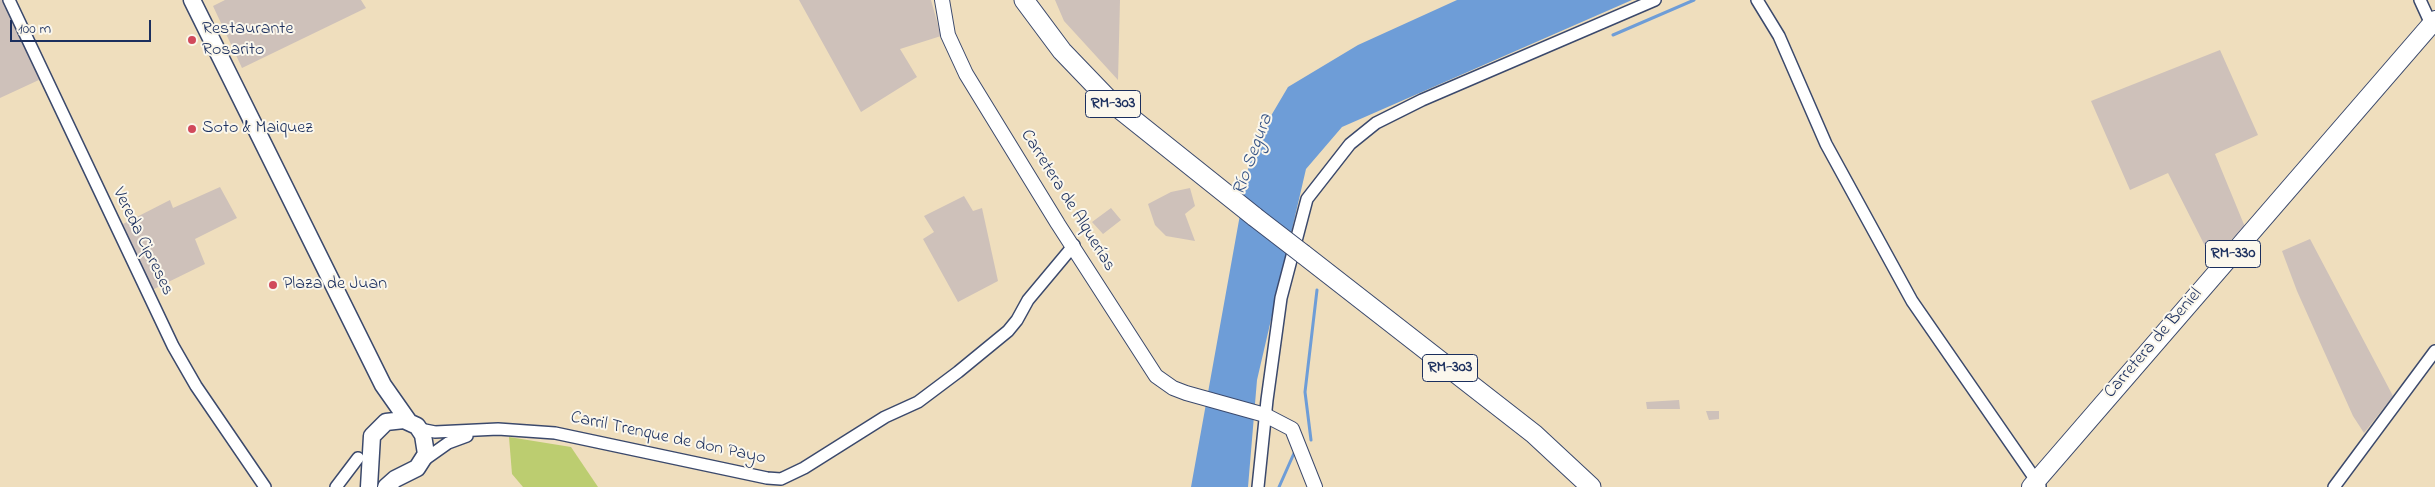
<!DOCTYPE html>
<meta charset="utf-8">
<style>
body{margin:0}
#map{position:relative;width:2435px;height:487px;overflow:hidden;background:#efdebd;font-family:"Indie Flower",sans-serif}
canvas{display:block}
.scale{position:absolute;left:10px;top:20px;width:141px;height:22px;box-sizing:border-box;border:2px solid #1b2f5e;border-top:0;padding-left:6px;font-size:15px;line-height:18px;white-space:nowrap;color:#1b2f5e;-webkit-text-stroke:4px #fbf7ec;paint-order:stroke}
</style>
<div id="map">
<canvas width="2435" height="487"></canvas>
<div class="scale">100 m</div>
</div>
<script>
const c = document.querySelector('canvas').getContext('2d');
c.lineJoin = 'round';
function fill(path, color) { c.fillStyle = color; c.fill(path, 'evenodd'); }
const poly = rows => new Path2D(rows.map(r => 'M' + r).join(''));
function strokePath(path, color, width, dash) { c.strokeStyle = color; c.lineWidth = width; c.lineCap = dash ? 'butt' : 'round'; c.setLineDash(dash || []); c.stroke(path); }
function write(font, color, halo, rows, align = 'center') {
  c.font = font + ' "Indie Flower",sans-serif'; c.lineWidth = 4; c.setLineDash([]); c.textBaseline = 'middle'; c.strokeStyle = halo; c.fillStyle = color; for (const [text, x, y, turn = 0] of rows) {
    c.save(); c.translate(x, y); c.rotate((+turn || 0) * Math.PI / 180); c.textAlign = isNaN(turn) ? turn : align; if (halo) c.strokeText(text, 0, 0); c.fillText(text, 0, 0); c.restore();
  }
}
const industrial = poly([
 [0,0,4,0,41,79,0,98],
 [225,0,361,0,366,8,242,68,213,6],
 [799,0,931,0,941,36,900,49,917,77,861,112],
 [1055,0,1120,0,1118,80,1064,21],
 [2220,50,2258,135,2215,154,2245,227,2209,260,2205,246,2168,173,2130,190,2091,101],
 [220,187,237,218,195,239,205,264,152,290,123,224,170,200,173,208],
 [1190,188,1195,206,1185,214,1195,241,1166,236,1155,225,1148,204,1171,192],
 [964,196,973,211,982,208,998,281,958,302,923,239,934,232,924,216],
 [1111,208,1121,220,1103,234,1092,222],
 [2310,239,2393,396,2364,433,2353,416,2297,291,2282,251],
 [1679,400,1680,409,1647,409,1646,402],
 [1706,411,1719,411,1719,419,1709,420]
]);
const green = poly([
 [509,437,571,447,598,487,523,487,512,474]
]);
const water = poly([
 [1457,0,1632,0,1342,127,1306,169,1257,380,1248,487,1191,487,1252,148,1288,87,1358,45]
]);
const stream = poly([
 [1613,35,1694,0],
 [1311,440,1305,392,1317,290],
 [1279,487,1295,451]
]);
const minor = poly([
 [9,0,173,346,196,386,265,487],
 [1757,0,1779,36,1826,144,1912,301,2040,486],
 [2420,0,2431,24],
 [420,429,435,432,498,429,555,433,767,478,781,479,804,468,885,417,918,402,958,372,1008,331,1017,320,1028,300,1074,245],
 [424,460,448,443,467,436],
 [336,487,358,458],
 [1258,487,1267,400,1281,298,1307,199,1350,144,1376,123,1422,100,1655,0],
 [2334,487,2435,351]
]);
const tertiary = poly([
 [942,0,948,35,966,74,1058,224,1156,376,1173,388,1186,393,1265,415,1292,429,1315,487]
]);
const secondary = poly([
 [192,0,383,385,409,422],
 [369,487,372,436,386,422,404,420,417,426,423,435,426,454,417,468,395,479,386,487]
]);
const primary = poly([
 [2031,487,2435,20]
]);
const trunk = poly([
 [1024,0,1062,51,1111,102,1255,217],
 [1303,254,1534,434,1591,487]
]);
const trunkBridge = poly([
 [1255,217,1303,254]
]);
const markers = [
 [192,40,5,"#d1495b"],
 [192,129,5,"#d1495b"],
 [273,285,5,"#d1495b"]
];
const shields = [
 [1113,104,55],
 [2233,254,55],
 [1450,368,55]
];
const shieldNames = [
 ["RM-303",1113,104],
 ["RM-330",2233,254],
 ["RM-303",1450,368]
];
const poiNames = [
 ["Restaurante",202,30],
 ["Rosarito",202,51],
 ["Soto & Maiquez",202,129],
 ["Plaza de Juan",283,285]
];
const streetNames = [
 ["Carretera de Alquerías",1067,201,58],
 ["Vereda Cipreses",142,242,64],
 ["Carretera de Beniel",2154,344,-49],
 ["Carril Trenque de don Payo",668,439,12]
];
const waterNames = [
 ["Río Segura",1254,155,-70]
];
fill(industrial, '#cec1ba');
fill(green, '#bccd70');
fill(water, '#6e9dd7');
strokePath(stream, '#6e9dd7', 3);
strokePath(minor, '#3b496c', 14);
strokePath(tertiary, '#3b496c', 16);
strokePath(secondary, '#3b496c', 19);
strokePath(primary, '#3b496c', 20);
strokePath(trunk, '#3b496c', 21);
strokePath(minor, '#fff', 11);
strokePath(tertiary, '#fff', 14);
strokePath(secondary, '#fff', 16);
strokePath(primary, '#fff', 18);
strokePath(trunk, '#fff', 19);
strokePath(trunkBridge, '#3b496c', 21, []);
strokePath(trunkBridge, '#fff', 19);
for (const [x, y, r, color] of markers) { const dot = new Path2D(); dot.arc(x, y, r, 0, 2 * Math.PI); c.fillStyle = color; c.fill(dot); strokePath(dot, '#fbf7ec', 2); }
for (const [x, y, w] of shields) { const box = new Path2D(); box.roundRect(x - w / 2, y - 13.5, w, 27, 4); c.fillStyle = '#fbf7ec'; c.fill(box); strokePath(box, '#1b2f5e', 1); }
write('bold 16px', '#1b2f5e', null, shieldNames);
write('18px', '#1b2f5e', '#fbf7ec', poiNames, 'left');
write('18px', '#1b2f5e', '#fbf7ec', streetNames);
write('italic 19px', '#385688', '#fbf7ec', waterNames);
</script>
